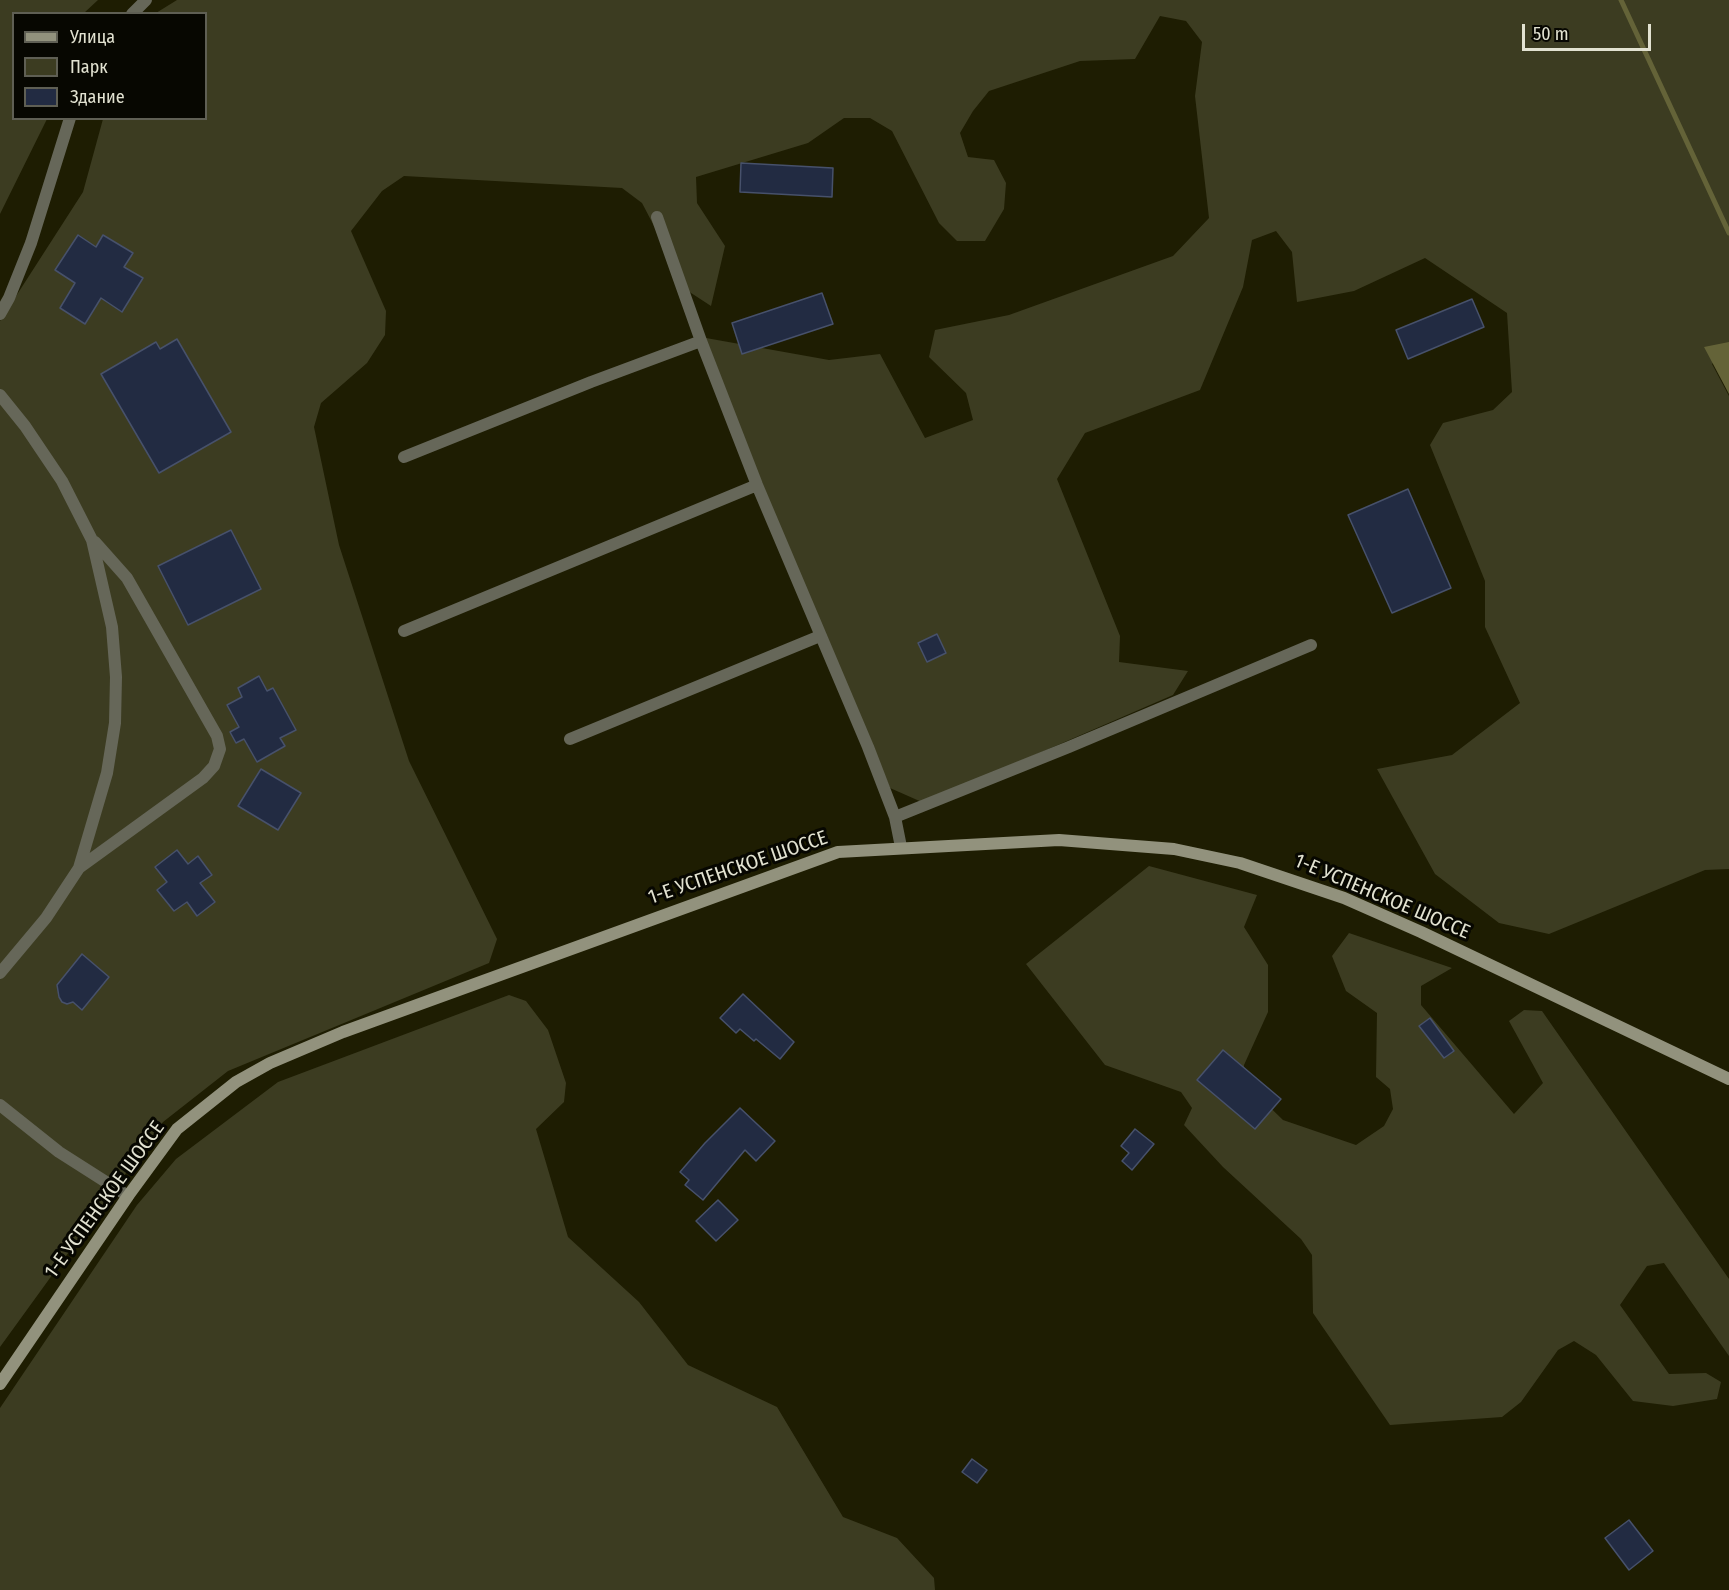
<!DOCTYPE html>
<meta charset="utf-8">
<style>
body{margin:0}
#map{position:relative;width:1729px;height:1590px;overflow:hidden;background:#1e1d02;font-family:"Fira Sans Condensed",sans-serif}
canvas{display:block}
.legend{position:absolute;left:12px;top:12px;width:195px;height:108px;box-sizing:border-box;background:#070701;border:2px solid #5f5f54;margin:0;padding:8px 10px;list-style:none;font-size:18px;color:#e2e2d1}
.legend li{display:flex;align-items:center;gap:12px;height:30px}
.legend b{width:30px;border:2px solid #5f5f54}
.scale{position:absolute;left:1522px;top:24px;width:129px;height:27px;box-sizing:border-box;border:3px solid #e2e2d1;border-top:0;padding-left:8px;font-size:18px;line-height:21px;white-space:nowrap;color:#e2e2d1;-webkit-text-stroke:4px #070701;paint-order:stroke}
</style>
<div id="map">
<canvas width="1729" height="1590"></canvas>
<ul class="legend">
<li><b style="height:8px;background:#92927d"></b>Улица</li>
<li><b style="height:16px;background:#3c3c21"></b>Парк</li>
<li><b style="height:16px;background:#222b42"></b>Здание</li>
</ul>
<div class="scale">50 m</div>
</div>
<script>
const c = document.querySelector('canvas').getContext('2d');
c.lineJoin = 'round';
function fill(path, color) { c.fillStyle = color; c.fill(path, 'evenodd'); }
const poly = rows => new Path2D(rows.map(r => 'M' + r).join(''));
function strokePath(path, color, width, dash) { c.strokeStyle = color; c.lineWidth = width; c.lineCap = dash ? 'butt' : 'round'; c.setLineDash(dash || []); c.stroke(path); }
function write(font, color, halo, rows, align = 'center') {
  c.font = font + ' "Fira Sans Condensed",sans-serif'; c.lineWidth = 6; c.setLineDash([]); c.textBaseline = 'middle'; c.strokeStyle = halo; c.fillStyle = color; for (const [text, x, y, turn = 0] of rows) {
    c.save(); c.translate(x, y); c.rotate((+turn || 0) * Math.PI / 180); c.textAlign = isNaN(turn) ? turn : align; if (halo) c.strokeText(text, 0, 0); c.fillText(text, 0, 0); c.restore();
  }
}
const green = poly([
 [0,0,98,0,84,13,14,14,14,118,47,119,0,214],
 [177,0,1729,0,1729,345,1712,364,1729,396,1729,869,1705,870,1549,934,1499,923,1435,874,1377,769,1452,755,1520,703,1485,627,1485,581,1430,445,1443,423,1493,410,1512,392,1507,313,1425,258,1354,291,1297,302,1292,252,1276,231,1252,240,1243,287,1200,390,1085,433,1057,479,1120,636,1119,662,1188,671,1173,695,924,803,890,788,710,365,706,338,829,360,880,354,925,438,973,420,966,393,929,357,935,330,1009,315,1173,256,1209,218,1195,96,1202,42,1186,21,1160,16,1135,59,1080,61,989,91,973,111,960,133,968,157,994,160,1006,183,1004,209,985,241,957,241,939,223,892,131,870,118,844,118,808,143,696,177,697,203,725,246,711,306,688,291,642,203,622,188,404,176,382,191,351,231,386,311,385,335,367,363,321,403,314,427,339,545,409,761,497,939,489,963,228,1071,163,1122,0,1347,0,321,83,192,103,119,206,118,206,14,156,13],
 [1149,866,1257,895,1244,927,1268,965,1268,1012,1244,1065,1245,1083,1283,1120,1356,1145,1384,1126,1393,1109,1390,1089,1376,1077,1377,1013,1346,991,1332,956,1349,933,1452,968,1421,986,1421,1005,1514,1114,1543,1083,1509,1021,1524,1010,1542,1011,1729,1279,1729,1356,1664,1263,1647,1266,1620,1305,1669,1374,1706,1373,1721,1382,1717,1399,1673,1406,1633,1401,1596,1355,1574,1341,1558,1350,1521,1402,1502,1417,1390,1425,1313,1313,1312,1255,1301,1239,1223,1167,1184,1125,1192,1108,1181,1092,1105,1065,1026,964],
 [509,995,526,1001,548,1030,566,1083,564,1102,536,1129,568,1237,639,1302,688,1365,777,1407,843,1517,897,1538,934,1578,935,1590,0,1590,0,1408,137,1205,176,1159,278,1082]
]);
const water = poly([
 [1729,342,1729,394,1704,347]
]);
const stream = poly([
 [1621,0,1729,233]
]);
const building = poly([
 [741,163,833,168,832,197,740,192,741,163],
 [78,235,96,247,103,235,133,253,124,267,143,278,122,312,101,298,85,324,60,308,75,283,55,270,78,235],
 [822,293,833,324,742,354,732,323,822,293],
 [1472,299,1484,327,1408,359,1396,330,1472,299],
 [177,339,231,432,159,473,101,374,156,342,160,349,177,339],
 [1408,489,1451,588,1392,613,1348,515,1408,489],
 [231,530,261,589,188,625,158,566,231,530],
 [937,634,946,653,927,662,918,643,937,634],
 [259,676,267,691,273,688,296,730,280,738,285,746,257,762,244,739,236,743,230,732,239,727,227,705,242,697,238,688,259,676],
 [261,769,301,793,278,830,238,806,261,769],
 [177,850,188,864,198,856,212,875,200,883,215,902,197,916,187,902,174,911,157,890,167,882,155,867,177,850],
 [82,954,109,977,82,1010,73,1002,67,1004,62,1002,59,997,57,985,82,954],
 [743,994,794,1042,780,1059,756,1039,754,1041,740,1029,736,1033,720,1018,743,994],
 [1430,1018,1454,1051,1444,1058,1419,1026,1430,1018],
 [1223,1050,1281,1099,1255,1129,1197,1080,1223,1050],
 [740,1108,775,1141,756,1161,745,1150,703,1200,685,1185,689,1180,680,1172,705,1143,740,1108],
 [1135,1129,1154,1144,1132,1170,1122,1161,1129,1153,1121,1146,1135,1129],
 [718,1200,738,1220,716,1241,696,1221,718,1200],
 [972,1459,987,1470,977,1483,962,1472,972,1459],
 [1629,1520,1653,1551,1629,1570,1605,1538,1629,1520]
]);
const minor = poly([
 [132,14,146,0],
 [657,217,701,341,757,485,868,747,895,817],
 [0,314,9,298,31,243,70,118],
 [0,395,25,426,62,481,92,540,112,627,116,677,115,723,107,773,79,868,46,918,0,973],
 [404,457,591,382,701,341],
 [404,631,757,485],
 [570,739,820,636],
 [901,847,895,817,1069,747,1311,645],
 [79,868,203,778,214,766,220,749,217,736,127,578,95,542],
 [0,1105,59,1152,128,1196]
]);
const secondary = poly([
 [0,1384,128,1196,177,1129,236,1082,270,1063,343,1032,838,852,1059,840,1174,849,1240,863,1344,898,1421,932,1729,1079]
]);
const streetNames = [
 ["1-Е УСПЕНСКОЕ ШОССЕ",738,868,-19],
 ["1-Е УСПЕНСКОЕ ШОССЕ",1382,897,23],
 ["1-Е УСПЕНСКОЕ ШОССЕ",105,1200,-54]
];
fill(green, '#3c3c21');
fill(water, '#646338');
strokePath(stream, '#646338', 5);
fill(building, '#222b42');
strokePath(building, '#47516b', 1.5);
strokePath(minor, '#666759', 12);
strokePath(secondary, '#92927d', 12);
write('20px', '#e2e2d1', '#070701', streetNames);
</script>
